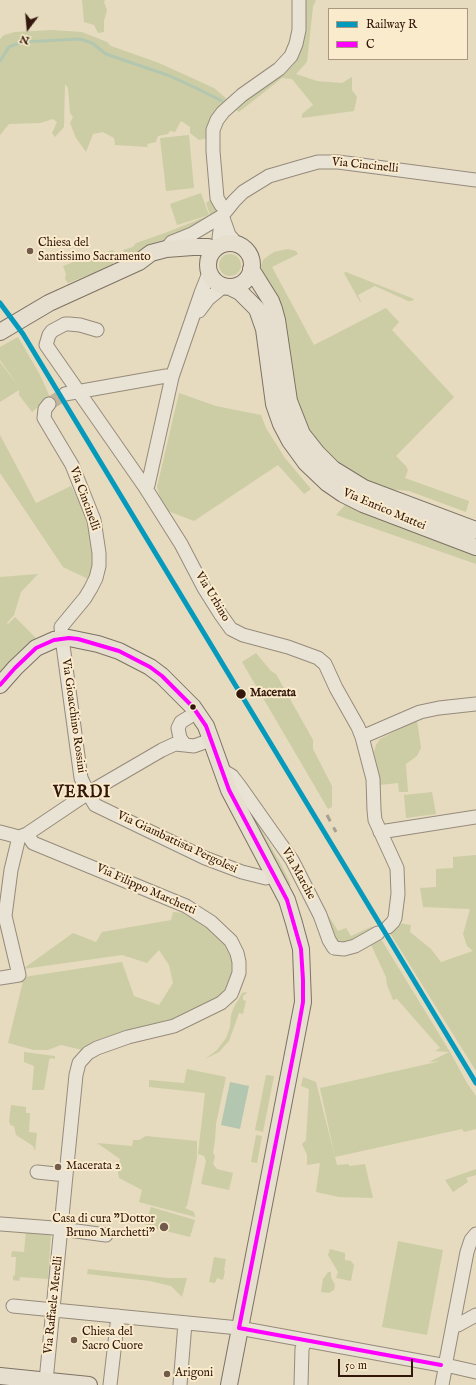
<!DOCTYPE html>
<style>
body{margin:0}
#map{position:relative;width:476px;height:1385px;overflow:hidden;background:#e6dabf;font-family:"IM FELL English",serif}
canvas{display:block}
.legend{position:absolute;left:328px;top:8px;width:140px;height:52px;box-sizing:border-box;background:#f9ebcb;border:1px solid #aa967f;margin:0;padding:5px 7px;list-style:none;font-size:12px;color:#34170c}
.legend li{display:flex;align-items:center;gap:8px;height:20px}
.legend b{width:20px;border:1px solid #aa967f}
.north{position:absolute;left:8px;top:8px;width:40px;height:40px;-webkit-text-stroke:3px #f9ebcb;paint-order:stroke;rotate:196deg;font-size:11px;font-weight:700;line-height:16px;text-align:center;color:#34170c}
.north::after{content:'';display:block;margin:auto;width:14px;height:18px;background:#34170c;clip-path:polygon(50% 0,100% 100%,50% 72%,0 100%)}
.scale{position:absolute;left:338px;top:1359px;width:75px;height:18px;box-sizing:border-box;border:2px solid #34170c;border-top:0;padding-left:5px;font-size:12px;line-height:14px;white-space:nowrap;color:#34170c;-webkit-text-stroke:3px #f9ebcb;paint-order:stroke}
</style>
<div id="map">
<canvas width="476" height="1385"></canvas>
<ul class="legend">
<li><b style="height:5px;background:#059abb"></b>Railway R</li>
<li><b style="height:5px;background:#f0f"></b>C</li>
</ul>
<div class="north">N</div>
<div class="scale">50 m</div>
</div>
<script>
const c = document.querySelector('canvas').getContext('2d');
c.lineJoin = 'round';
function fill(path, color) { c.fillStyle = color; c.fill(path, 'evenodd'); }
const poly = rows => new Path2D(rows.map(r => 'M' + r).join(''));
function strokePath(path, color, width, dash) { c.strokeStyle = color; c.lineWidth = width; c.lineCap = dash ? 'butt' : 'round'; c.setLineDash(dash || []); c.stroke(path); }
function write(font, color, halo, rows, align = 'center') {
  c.font = font + ' "IM FELL English",serif'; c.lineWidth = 4; c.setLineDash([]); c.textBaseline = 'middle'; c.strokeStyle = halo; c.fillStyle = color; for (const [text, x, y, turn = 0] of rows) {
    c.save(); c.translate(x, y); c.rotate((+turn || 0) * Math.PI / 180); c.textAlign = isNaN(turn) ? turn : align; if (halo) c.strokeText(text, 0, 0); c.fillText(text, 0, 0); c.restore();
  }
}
const green = poly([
 [82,0,105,0,104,2,107,10,104,21,104,32,98,33,94,25,84,22],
 [301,0,316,0,313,7,307,62,296,74,317,81,342,83,352,77,352,90,357,97,354,111,302,118,302,114,313,105,292,79,282,78,239,112,233,108,282,69],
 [52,30,82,32,107,42,111,46,159,63,214,88,228,100,209,138,199,140,190,133,190,127,181,121,175,132,170,131,168,134,158,136,156,142,147,144,148,147,115,145,114,138,103,132,93,134,86,152,76,138,70,123,73,117,70,113,68,88,65,84,64,127,55,137,52,133,57,122,53,119,40,123,9,124,0,135,0,39,4,35,15,32],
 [189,135,194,188,166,191,160,138],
 [201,193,209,215,177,225,170,204],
 [210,200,213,203,217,210,215,214,212,218,170,238,150,244,141,251,126,255,123,250,133,247,136,243,165,233,210,215,206,203],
 [288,249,296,251,298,254,272,267,314,345,386,308,399,322,392,330,454,397,396,456,406,466,408,470,405,478,469,501,466,512,409,491,389,489,366,482,334,463,299,419,261,266,263,260,268,256,274,252],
 [113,250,116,258,114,262,111,266,68,283,65,279,66,274,63,266,99,252,100,254],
 '219 265a11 11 0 1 1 22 0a11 11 0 1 1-22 0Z',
 [346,272,414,299,412,301,408,301,375,286,358,295,361,302,360,302,344,273],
 [18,337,39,373,50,397,32,412,19,395,19,390,0,402,0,362,19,387,0,360,0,347],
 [179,393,216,406,261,415,266,428,285,458,311,489,304,494,278,465,194,521,168,511,160,498,157,487],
 [0,435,36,503,71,486,88,516,95,560,90,580,63,567,0,473],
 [345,505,476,554,476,564,336,515],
 [38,574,21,592,14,615,7,623,8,624,15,617,36,638,0,673,0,577],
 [256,653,271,671,276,674,313,740,313,749,332,786,332,807,328,809,242,662],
 [417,720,421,748,417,756,406,764,408,792,399,792,398,783,379,785,374,752,376,745,380,739],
 [432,792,436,814,406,818,404,795],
 [255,819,282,866,291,885,288,886,279,867,252,821],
 [476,855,476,1071,390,933,398,923,411,925,410,932,431,949,441,962,473,951,467,946,463,934,470,909,423,907,420,888,436,887,436,869,453,868,453,857],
 [315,894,338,931,346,928,351,936,373,926,376,931,348,945,338,942,333,938],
 [173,912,185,913,207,924,226,943,235,963,232,982,220,998,172,1019,108,1036,93,1042,82,1050,61,1045,48,1050,34,1050,8,1043,24,977,122,962,134,996,159,1005,173,983,169,965,159,950,147,963,122,955,23,969,73,933,96,942,102,932,171,920],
 [381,939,450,1052,467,1083,476,1096,476,1129,464,1132,462,1129,335,1157,320,1088,441,1061,429,1062,449,1052,435,1051,440,1048,397,999,393,1000,387,985,386,977,371,945,375,942],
 [246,992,247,993,243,996,243,1000,246,1001,243,1014,239,1013,229,1041,219,1052,205,1059,217,1050,226,1038,230,1027,231,1015,234,1007,241,995,242,993],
 [24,1052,55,1056,55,1059,50,1058,49,1061,44,1090,32,1090,34,1066,24,1062],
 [187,1069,226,1077,216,1124,215,1140,213,1153,215,1156,213,1164,217,1169,233,1173,229,1190,201,1184,206,1161,204,1156,198,1154,205,1093,149,1087,149,1080,184,1083],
 [266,1075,274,1076,263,1132,255,1130],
 [303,1077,316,1082,337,1165,349,1164,349,1166,365,1164,373,1198,339,1197,316,1192,320,1163,307,1165,307,1155,302,1144,306,1140,309,1089,301,1086],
 [11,1105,26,1107,26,1113,30,1113,29,1132,37,1133,35,1151,33,1146,16,1135,14,1126,10,1125,10,1123,9,1122],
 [256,1135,262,1136,257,1163,251,1162],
 [146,1136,197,1141,197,1158,187,1206,185,1208,194,1212,195,1217,139,1202,142,1190,119,1178,118,1173,120,1159,97,1143,132,1146,133,1140,139,1140],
 [476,1169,476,1175,466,1178,468,1182,453,1192,445,1180],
 [151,1207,195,1220,190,1237,145,1226],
 [26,1231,51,1233,48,1279,20,1277,19,1281,13,1280,13,1276,15,1275,16,1257,11,1257,12,1251,24,1252],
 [398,1241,443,1250,427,1335,382,1327],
 [330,1249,345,1253,345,1260,351,1261,354,1265,351,1281,336,1278,338,1272,328,1255],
 [214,1257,226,1259,224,1270,225,1271,223,1280,217,1278,215,1283,209,1282],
 [88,1269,168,1278,187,1278,182,1297,171,1286,150,1281,87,1274],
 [328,1272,331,1272,331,1277,335,1285,334,1290,329,1293,321,1292,323,1279]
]);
const water = poly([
 [230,1082,249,1086,240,1129,221,1125]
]);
const stream = poly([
 [0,61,9,47,22,42,80,39,92,43,106,54,170,76,198,89,222,101]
]);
const minorTunnel = poly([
 [49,404,65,394]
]);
const minor = poly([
 [227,209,221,205,217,198,213,151,213,130,217,120,223,112,242,95,279,69,291,56,296,44,299,30,299,0],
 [223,218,229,235,237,244],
 [220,245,219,238,222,216,234,201,243,192,269,176,300,167,318,162,338,162,476,180],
 [166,249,172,242,192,234,222,216],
 [199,311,208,299,224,286],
 [97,330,80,325,69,324,65,324,52,331,49,335,46,345,145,487,181,544,204,588,221,615,231,629,243,635,288,647,318,658,325,664,336,688,358,727,362,737,373,779,374,810,375,820,397,868,398,894,395,918,393,922,388,927],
 [65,394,166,376,172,377],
 [49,404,45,409,44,418,72,465,94,520,99,553,99,566,96,578,91,588,85,598,61,627,62,638,81,778,88,793,95,805,205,858,242,872,266,878,274,875],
 [145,487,148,485,172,377,201,293,209,273],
 [197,712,181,722,178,728,180,738,185,745,194,746,205,742,210,737],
 [362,737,420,712,439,708,476,704],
 [222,770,232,776,239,785,292,860,320,915,329,940,334,948,344,949,355,946,378,933],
 [0,832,19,837],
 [380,832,476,817],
 [27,834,33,843,186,906,211,922,231,941,237,953,239,962,239,973,233,989,231,994,221,1003,174,1026,128,1037,97,1048,88,1053,79,1063,76,1075,66,1175,46,1381],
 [19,837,27,834,88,793,162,750,175,744,185,745],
 [0,978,19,975,5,916,11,870,19,837],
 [37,1172,66,1175],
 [1,1224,54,1228,106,1235],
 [13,1306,239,1328,441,1365],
 [453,1324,458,1325,476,1315],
 [446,1361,467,1252,471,1240,476,1234],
 [450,1366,476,1372],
 [110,1385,118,1316],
 [180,1385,185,1323],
 [301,1385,302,1349,305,1340],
 [442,1385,445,1369]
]);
const major = poly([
 '208 265a22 22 0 1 1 44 0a22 22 0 1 1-44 0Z',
 [251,269,271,301,274,309,277,320,289,401,302,434,317,453,333,469,364,488,476,530],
 [230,287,240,292,257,309,264,329,274,404,281,424,290,441,306,463,327,483,343,494,363,504,476,547],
 [0,332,49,303,139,262,151,253,166,249,193,247,208,247,215,249],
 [0,685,15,668,36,648,54,640,69,638,98,644,119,651,150,667,162,676,193,707,206,726,229,790,287,900,294,923,301,949,303,1002,229,1385],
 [0,1376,89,1385]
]);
const rail = poly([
 [327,815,336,832]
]);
const bus1 = poly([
 [0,685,15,668,36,648,54,640,69,638,78,639,119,651,150,667,162,676,193,707,206,726,229,790,287,900,301,949,303,980,303,1002,297,1036,239,1328,441,1365]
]);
const rail1 = poly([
 [0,303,23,334,476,1083]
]);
const markers = [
 [30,251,4,"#725b4b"],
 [241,694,5.5,"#34170c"],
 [193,707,3.5,"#34170c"],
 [58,1167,4,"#725b4b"],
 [164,1227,5,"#725b4b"],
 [74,1340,4,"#725b4b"],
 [167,1374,4,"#725b4b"]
];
const streetNames = [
 ["Via Cincinelli",365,166,6],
 ["Via Cincinelli",84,499,70],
 ["Via Enrico Mattei",384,510,23],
 ["Via Urbino",212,597,59],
 ["Via Gioacchino Rossini",73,716,82],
 ["Via Giambattista Pergolesi",177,843,25],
 ["Via Marche",298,874,61],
 ["Via Filippo Marchetti",146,890,24],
 ["Via Raffaele Merelli",54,1305,-84]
];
const poiNames = [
 ["Chiesa del",38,244],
 ["Santissimo Sacramento",38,258],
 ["Macerata 2",66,1167],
 ["Casa di cura \"Dottor",155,1220,"right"],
 ["Bruno Marchetti\"",155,1234,"right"],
 ["Chiesa del",82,1333],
 ["Sacro Cuore",82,1347],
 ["Arigoni",175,1374]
];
const stopNames = [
 ["Macerata",250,694]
];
const districtNames = [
 ["VERDI",82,794]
];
fill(green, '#cccda5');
fill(water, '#b3c6af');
strokePath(stream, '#b3c6af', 3);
strokePath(minorTunnel, '#c2b39b', 13, [13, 6]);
strokePath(minor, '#968b7b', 15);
strokePath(major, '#7d7264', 18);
strokePath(minor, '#e9e3d6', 13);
strokePath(major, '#e6dfcf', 16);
strokePath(rail, '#a79f94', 3, [7, 7]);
strokePath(bus1, '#f0f', 4);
strokePath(rail1, '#059abb', 5);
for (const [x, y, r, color] of markers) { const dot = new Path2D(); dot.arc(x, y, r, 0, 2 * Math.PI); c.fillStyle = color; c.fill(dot); strokePath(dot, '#f9ebcb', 1.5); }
write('12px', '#34170c', '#f9ebcb', streetNames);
write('12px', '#34170c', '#f9ebcb', poiNames, 'left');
write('bold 12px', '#34170c', '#f9ebcb', stopNames, 'left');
c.letterSpacing = '1px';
write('bold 16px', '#34170c', '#f9ebcb', districtNames);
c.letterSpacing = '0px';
</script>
